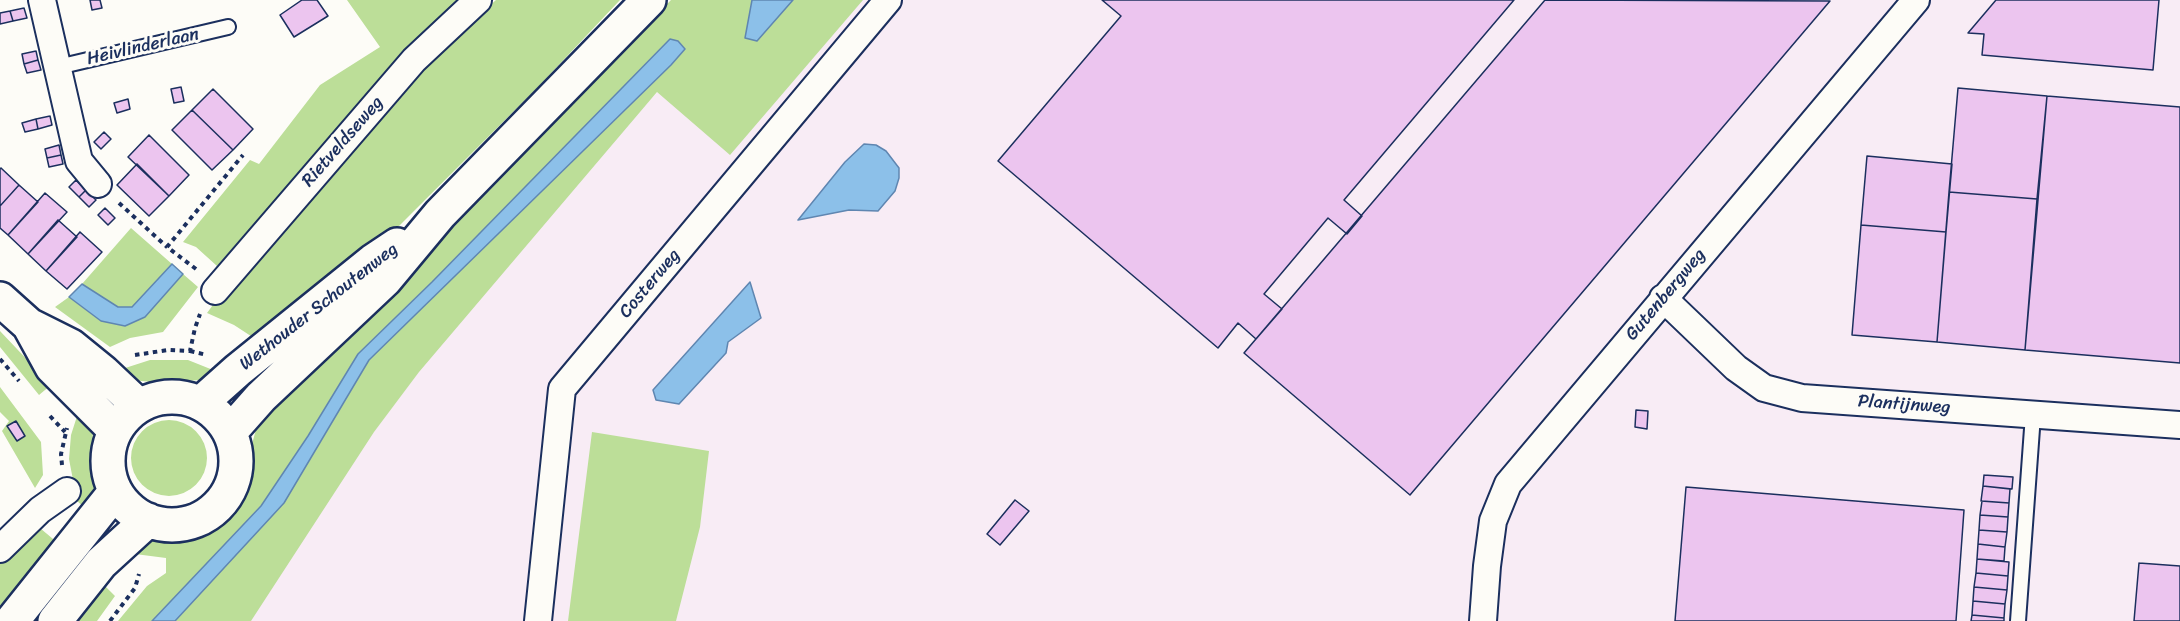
<!DOCTYPE html>
<style>
body{margin:0}
canvas{display:block;background:#fdfcf7}
</style>
<canvas width="2180" height="621"></canvas>
<script>
const c = document.querySelector('canvas').getContext('2d');
c.lineJoin = 'round';
function fill(path, color) { c.fillStyle = color; c.fill(path, 'evenodd'); }
const poly = rows => new Path2D(rows.map(r => 'M' + r).join(''));
function strokePath(path, color, width, dash) { c.strokeStyle = color; c.lineWidth = width; c.lineCap = dash ? 'butt' : 'round'; c.setLineDash(dash || []); c.stroke(path); }
function write(font, color, halo, rows, align = 'center') {
  c.font = font + ' Sriracha,sans-serif'; c.lineWidth = 6; c.setLineDash([]); c.textBaseline = 'middle'; c.strokeStyle = halo; c.fillStyle = color; for (const [text, x, y, turn = 0] of rows) {
    c.save(); c.translate(x, y); c.rotate((+turn || 0) * Math.PI / 180); c.textAlign = isNaN(turn) ? turn : align; if (halo) c.strokeText(text, 0, 0); c.fillText(text, 0, 0); c.restore();
  }
}
const built = poly([
 [739,0,2180,0,2180,621,158,621,666,83]
]);
const green = poly([
 [347,0,465,0,393,67,217,266,196,247,183,242,250,160,259,164,320,85,380,47],
 [496,0,620,0,538,87,371,254,257,340,234,325,207,313,224,290,419,69],
 [671,0,863,0,730,155,657,92,419,372,374,432,251,621,175,621,284,503,369,360,671,65,685,49,678,41,670,39,432,282,358,354,308,436,261,506,152,621,118,621,147,586,166,573,166,558,135,554,145,539,207,525,238,496,258,422],
 [131,228,172,264,133,307,118,307,82,284],
 [183,274,198,287,163,332,130,338,110,347,55,307,69,297,101,321,145,317],
 [0,331,51,385,39,395,0,347],
 [150,360,188,360,213,370,199,380,163,383,131,380,119,370],
 [0,387,41,442,43,475,35,488,2,431,9,421,0,412],
 [79,410,93,429,92,462,95,490,85,508,77,501,69,459,71,435],
 '131 458a38 38 0 1 1 76 0a38 38 0 1 1-76 0Z',
 [592,432,709,451,700,527,676,621,568,621],
 [34,523,59,544,0,620,0,564],
 [101,582,115,596,97,621,73,621]
]);
const water = poly([
 [752,0,793,0,757,41,745,38,752,0],
 [670,39,678,41,685,49,671,65,369,360,284,503,175,621,152,621,261,506,308,436,358,354,432,282,670,39],
 [864,144,876,145,886,151,899,168,899,178,895,191,878,211,849,210,798,220,845,162,864,144],
 [172,264,183,274,145,317,125,326,101,321,69,297,82,284,118,307,132,307,172,264],
 [750,282,761,318,728,342,726,353,679,404,656,400,653,390,750,282]
]);
const building = poly([
 [90,0,100,0,102,8,92,10,90,0],
 [302,0,317,0,328,16,294,37,280,15,302,0],
 [1102,0,1514,0,1344,200,1362,216,1347,234,1328,218,1264,294,1282,309,1256,339,1238,323,1218,348,998,161,1121,16,1102,0],
 [1545,0,1830,1,1410,495,1244,353,1545,0],
 [1996,0,2159,0,2153,70,1982,55,1984,34,1968,33,1996,0],
 [24,8,27,18,13,21,10,11,24,8],
 [10,11,13,21,0,24,0,13,10,11],
 [36,51,38,60,24,64,22,54,36,51],
 [38,60,41,70,27,73,24,64,38,60],
 [181,87,184,101,174,103,171,89,181,87],
 [1958,88,2047,96,2037,199,1949,192,1958,88],
 [213,89,253,129,233,150,192,110,213,89],
 [2047,96,2180,107,2180,363,2025,350,2047,96],
 [128,99,130,109,117,113,114,103,128,99],
 [192,110,233,150,212,170,172,130,192,110],
 [50,116,52,125,38,129,36,119,50,116],
 [36,119,38,129,25,132,22,123,36,119],
 [104,132,111,139,101,149,94,142,104,132],
 [149,135,189,175,169,196,128,157,149,135],
 [59,145,61,155,47,158,45,149,59,145],
 [61,155,63,164,49,167,47,158,61,155],
 [1867,156,1952,164,1946,232,1861,225,1867,156],
 [137,164,169,196,149,216,117,185,137,164],
 [1,168,19,185,0,206,0,169,1,168],
 [76,180,86,190,79,197,69,187,76,180],
 [19,185,38,202,8,235,0,228,0,206,19,185],
 [86,190,96,200,89,207,79,197,86,190],
 [1949,192,2037,199,2025,350,1937,342,1949,192],
 [45,193,67,212,28,254,8,235,45,193],
 [105,208,115,218,108,225,98,215,105,208],
 [58,220,77,237,46,271,28,254,58,220],
 [1861,225,1946,232,1937,342,1852,335,1861,225],
 [80,232,102,252,67,289,46,271,80,232],
 [1636,410,1648,411,1647,429,1635,427,1636,410],
 [16,421,25,436,17,441,7,426,16,421],
 [1984,475,2013,477,2012,489,1983,486,1984,475],
 [1983,486,2010,489,2009,503,1981,501,1983,486],
 [1686,487,1964,510,1956,621,1675,621,1686,487],
 [1015,500,1029,511,1000,545,987,534,1015,500],
 [1982,501,2009,503,2008,517,1980,515,1982,501],
 [1980,515,2008,517,2007,532,1979,530,1980,515],
 [1979,530,2007,532,2005,547,1978,544,1979,530],
 [1978,544,2005,547,2004,561,1977,559,1978,544],
 [1977,559,2009,562,2008,576,1976,573,1977,559],
 [2139,563,2180,566,2180,621,2134,621,2139,563],
 [1976,573,2008,576,2007,590,1974,587,1976,573],
 [1974,587,2007,590,2005,604,1973,601,1974,587],
 [1973,601,2005,604,2004,618,1972,615,1973,601],
 [1972,615,2004,618,2004,621,1971,621,1972,615]
]);
const path = poly([
 [119,203,167,247],
 [196,269,167,247,243,155],
 [190,351,207,355],
 [135,355,168,350,190,351,195,328,200,314],
 [0,359,19,381],
 [50,416,65,432],
 [62,465,61,454,67,428],
 [110,621,135,588,139,574]
]);
const service = poly([
 [58,67,228,27],
 [2018,621,2033,415]
]);
const minor = poly([
 [42,0,79,161,98,184],
 [215,291,414,60,478,0],
 [1663,298,1736,368,1764,388,1802,398,2180,425],
 [0,549,40,510,67,491],
 [538,621,562,389,888,0],
 [1483,621,1487,566,1493,521,1508,484,1916,0]
]);
const tertiary = poly([
 [0,299,29,325,71,346,103,372,139,406],
 [29,325,52,367,115,430],
 '108 461a64 64 0 1 1 128 0a64 64 0 1 1-128 0Z',
 [201,403,238,370,373,261,397,245],
 [230,432,261,397,385,280,440,214,649,0],
 [12,621,115,492],
 [55,621,101,563,148,520]
]);
const streetNames = [
 ["Heivlinderlaan",143,47,-13],
 ["Rietveldseweg",343,142,-49],
 ["Costerweg",650,284,-50],
 ["Gutenbergweg",1666,295,-50],
 ["Wethouder Schoutenweg",319,307,-38],
 ["Plantijnweg",1904,405,4]
];
fill(built, '#f8ecf5');
fill(green, '#bcde98');
fill(water, '#8cc0e9');
strokePath(water, '#5f86b1', 1.5);
fill(building, '#ecc5ef');
strokePath(building, '#1b2f5e', 1.5);
strokePath(service, '#1b2f5e', 18);
strokePath(minor, '#1b2f5e', 30);
strokePath(tertiary, '#1b2f5e', 38);
strokePath(path, '#1b2f5e', 4, [4.5, 4.5]);
strokePath(service, '#fdfcf7', 14);
strokePath(minor, '#fdfcf7', 26);
strokePath(tertiary, '#fdfcf7', 33);
write('18px', '#1b2f5e', '#fdfcf7', streetNames);
</script>
